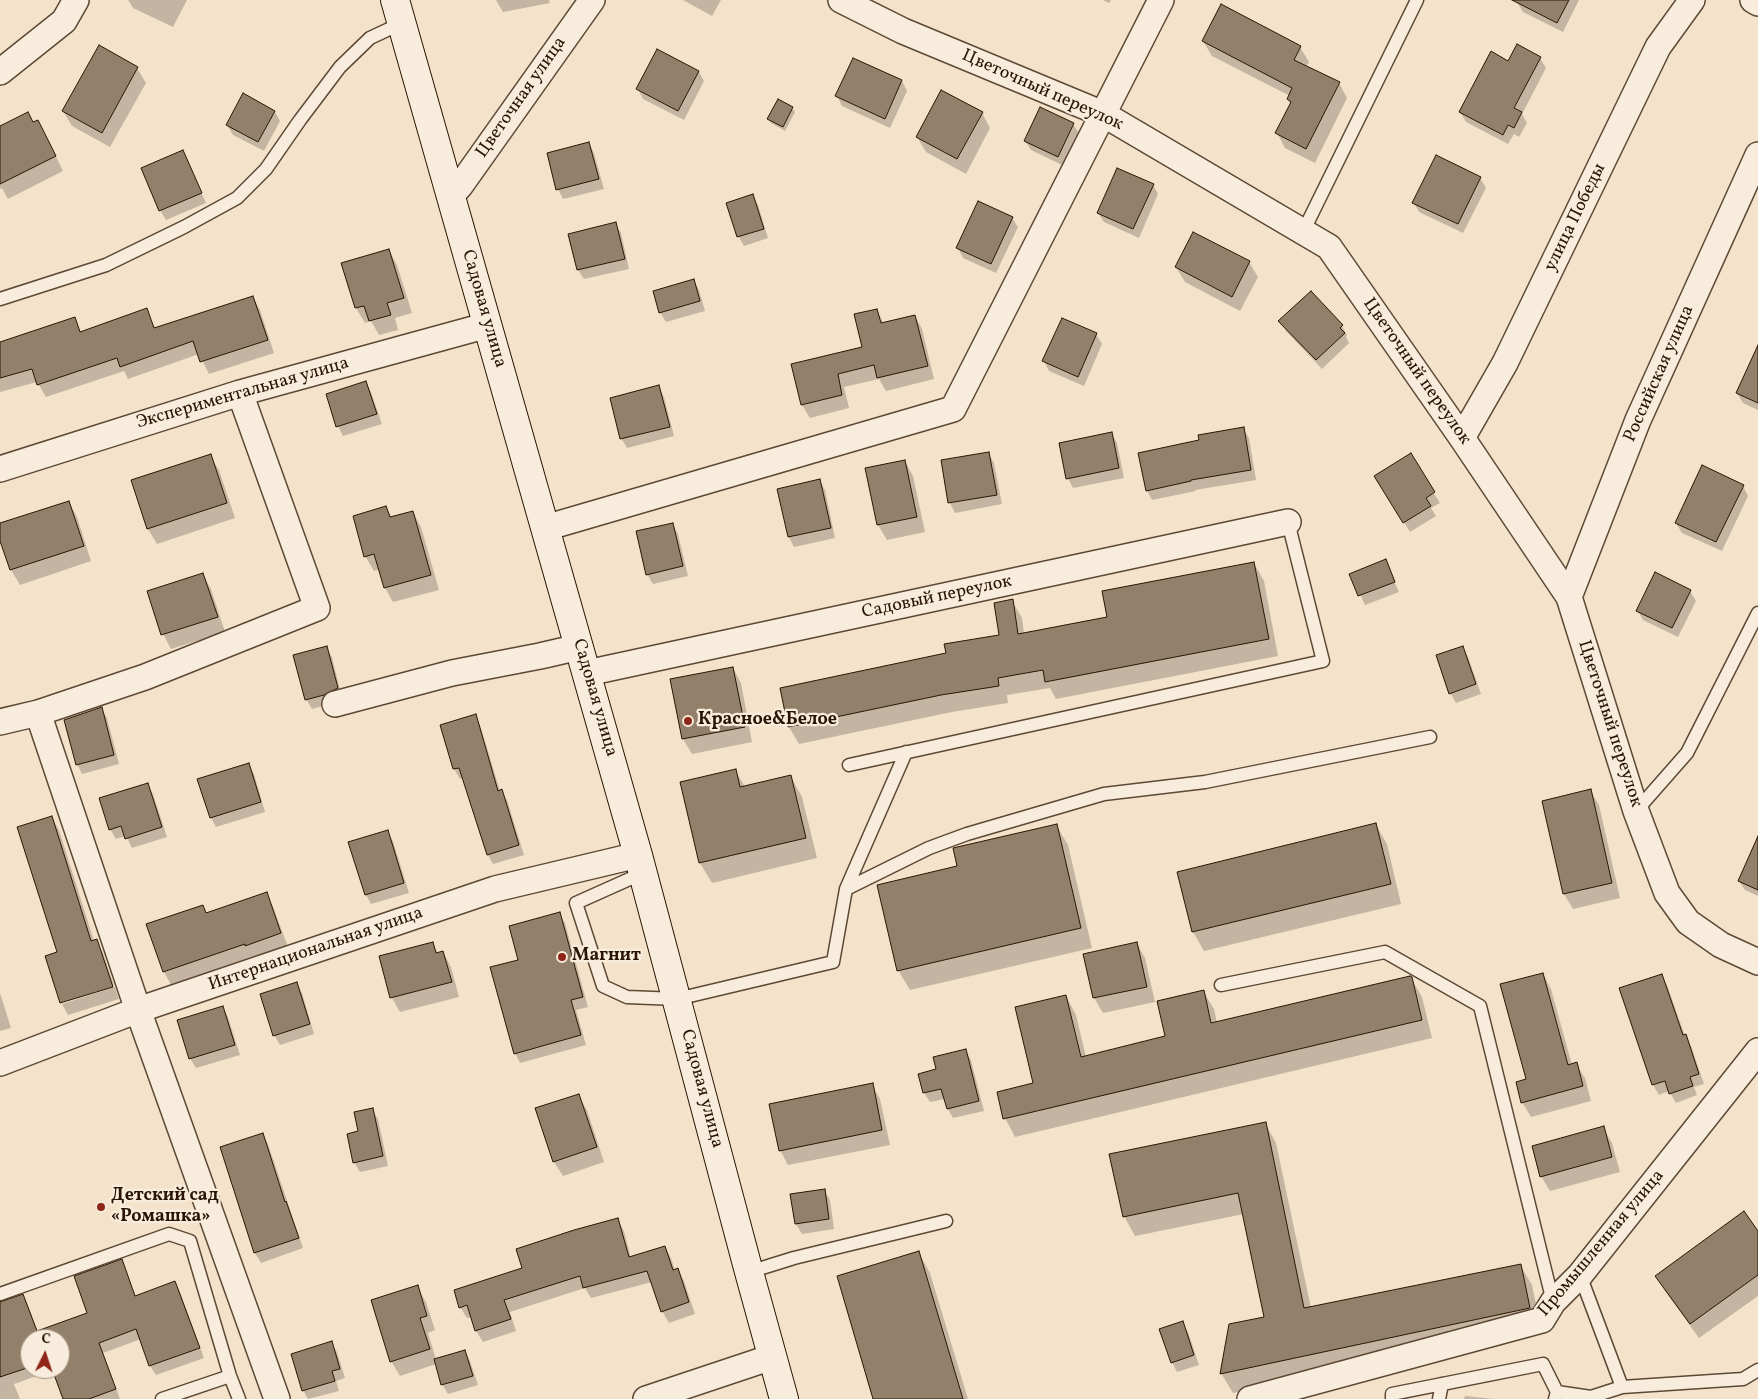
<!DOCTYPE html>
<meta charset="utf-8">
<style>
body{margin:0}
#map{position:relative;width:1758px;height:1399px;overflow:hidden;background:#f4e3ca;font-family:Vollkorn,serif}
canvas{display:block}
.north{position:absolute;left:20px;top:1329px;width:50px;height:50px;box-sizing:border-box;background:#f8eddd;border:1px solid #a69786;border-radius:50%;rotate:4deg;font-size:14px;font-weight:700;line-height:20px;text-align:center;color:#2a1503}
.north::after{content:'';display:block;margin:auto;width:18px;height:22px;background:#8f2418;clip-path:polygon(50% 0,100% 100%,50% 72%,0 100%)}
</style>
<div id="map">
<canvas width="1758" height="1399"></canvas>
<div class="north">С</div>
</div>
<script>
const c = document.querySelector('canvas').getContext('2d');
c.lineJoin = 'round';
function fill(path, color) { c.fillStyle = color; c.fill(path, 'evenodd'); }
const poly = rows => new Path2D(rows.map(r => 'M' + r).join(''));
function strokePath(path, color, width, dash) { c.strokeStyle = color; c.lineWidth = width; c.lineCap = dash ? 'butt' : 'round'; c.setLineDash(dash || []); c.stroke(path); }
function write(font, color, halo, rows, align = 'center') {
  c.font = font + ' Vollkorn,serif'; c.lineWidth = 4.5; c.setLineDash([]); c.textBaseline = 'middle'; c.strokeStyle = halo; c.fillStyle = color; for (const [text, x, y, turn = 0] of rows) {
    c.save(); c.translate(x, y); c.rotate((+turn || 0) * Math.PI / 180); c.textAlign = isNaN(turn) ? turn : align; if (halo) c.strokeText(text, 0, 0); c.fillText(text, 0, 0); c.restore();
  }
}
const shadow = poly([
 [128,0,187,0,173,27,133,8],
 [496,0,549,0,550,3,503,12],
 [683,0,721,0,712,16],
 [1103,0,1111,0,1109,3],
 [1518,0,1579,0,1563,32,1523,12,1517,2],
 [1203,41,1300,47,1309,62,1306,67,1339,83,1347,98,1315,163,1285,148,1277,133,1291,105,1288,99,1290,96,1212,56],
 [99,47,137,68,146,83,110,147,72,126,63,111],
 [1540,58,1546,68,1522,114,1527,123,1519,137,1514,134,1508,144,1466,122,1460,112,1509,62],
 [699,72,704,81,684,120,643,99,638,89],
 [902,81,907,91,890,128,842,106,837,96],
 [792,108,795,112,785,131,771,123,769,119],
 [275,112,280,121,264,151,233,135,227,125],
 [982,113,990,128,966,174,926,152,917,137],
 [33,123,46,136,63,171,8,199,2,188,0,189,0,127],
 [1073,124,1079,133,1064,166,1031,150,1025,141],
 [589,143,594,153,604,189,563,199,558,189],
 [183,152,206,203,166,220,160,210],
 [1480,178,1486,188,1463,233,1419,212,1414,203],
 [1153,185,1158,194,1139,238,1104,222,1098,213],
 [752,195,758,205,768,238,744,246,739,237,728,203],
 [1012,218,1018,227,996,273,963,258,958,248],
 [615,224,621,233,629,269,584,279,578,270],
 [1194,233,1249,262,1258,277,1240,311,1185,282,1176,267],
 [389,250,397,265,412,313,395,318,398,330,379,335,371,321,365,323,356,308,343,264],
 [694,281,699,290,705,311,666,322,660,312],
 [253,297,260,310,274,353,209,374,199,354,128,379,124,371,46,397,37,382,0,392,0,343,74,319,81,332,146,310,156,329],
 [877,310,884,324,915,316,922,329,934,379,886,391,879,379,844,387,849,408,810,418,802,405,863,348],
 [1062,320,1096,334,1102,344,1084,386,1049,371,1044,361],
 [1280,321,1342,326,1347,335,1346,337,1349,343,1322,369,1286,331],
 [1758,348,1758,410,1743,403,1737,393],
 [366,382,371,392,382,424,343,436,338,426],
 [659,387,664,397,674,436,627,448,621,438],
 [1243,428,1249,438,1256,480,1195,490,1196,491,1152,500,1147,491],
 [1112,434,1117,443,1124,478,1073,488,1068,478],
 [988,453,994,463,1002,504,955,513,950,503,942,461],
 [1410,455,1440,503,1431,508,1436,516,1410,532,1381,486],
 [210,456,219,470,235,518,157,544,148,529,133,481],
 [905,461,913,476,925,532,887,540,878,525,867,469],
 [820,481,825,490,835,538,794,547,789,537,779,490],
 [1743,486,1748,496,1722,551,1682,533,1676,523],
 [69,502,77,517,91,561,20,585,11,570,0,537,0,525],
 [386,507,392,518,413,512,421,527,439,590,393,602,385,588,380,569,374,571,365,556],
 [672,524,678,534,688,576,653,584,647,574],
 [1385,561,1399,592,1365,605,1351,575],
 [1254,563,1264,581,1278,656,1056,699,1050,688,1007,695,1008,703,952,712,799,744,789,727,781,689,947,654,1001,636,1012,601,1022,618,1024,634,1109,618],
 [203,575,211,589,225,632,171,649,163,634],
 [1690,591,1696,601,1678,637,1643,620,1638,611],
 [1462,647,1468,657,1481,694,1456,703,1451,694,1437,656],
 [326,648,332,657,342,698,330,704,312,709,306,699],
 [733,668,741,683,752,742,692,754,683,739,672,680],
 [101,708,107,718,119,764,82,774,77,764],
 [475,716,480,725,500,791,501,791,507,800,524,855,493,864,488,855,464,777,460,779,454,769,441,726],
 [248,764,254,774,265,812,216,827,211,818],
 [735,770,745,787,791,777,802,797,817,858,712,883,700,863,681,783],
 [147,784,153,794,167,837,132,848,126,836,116,839,110,829],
 [1590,790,1599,805,1620,898,1573,909,1564,894,1543,801],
 [52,818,59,830,94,941,97,941,103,953,114,985,62,1002,62,1004,46,957,59,953],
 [1056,825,1068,845,1092,948,910,990,898,970],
 [1376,825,1387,844,1401,904,1204,951,1193,932],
 [387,832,393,841,409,893,371,904,366,895],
 [1758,862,1758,896,1745,890,1739,881],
 [266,894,273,907,288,947,254,958,253,956,171,985,164,972,202,906,207,914],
 [559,914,565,923,588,1007,576,1010,586,1045,520,1063,515,1053,520,961],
 [432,943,438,953,443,952,451,967,459,997,400,1012,392,998],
 [1137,944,1145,958,1155,1002,1103,1013,1094,998,1085,955],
 [1543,974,1551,989,1572,1065,1576,1064,1585,1078,1591,1101,1531,1117,1522,1102,1528,1080],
 [1662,975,1667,985,1685,1036,1691,1046,1704,1084,1694,1087,1697,1095,1676,1103,1669,1091,1659,1095,1653,1085,1621,989],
 [1411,978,1422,997,1432,1038,1015,1137,1005,1118,1035,1084,1066,996,1076,1015,1086,1057,1166,1037,1203,991,1214,1009,1217,1023],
 [296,984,302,993,314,1034,280,1045,274,1035],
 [115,987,119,999,68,1015,62,1004],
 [0,993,11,1028,0,1031],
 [223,1007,228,1017,240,1055,196,1068,190,1058],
 [965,1050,971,1060,984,1111,953,1118,948,1109,945,1099,930,1102,924,1093,920,1075,938,1070],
 [872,1085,880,1099,890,1145,788,1165,780,1150],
 [578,1095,587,1110,604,1162,563,1176,554,1162],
 [372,1110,378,1119,388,1166,360,1172,354,1162,359,1132],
 [1265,1123,1276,1143,1311,1308,1520,1265,1532,1285,1541,1328,1233,1393,1221,1373,1266,1318,1244,1214,1135,1236,1124,1216],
 [1603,1128,1612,1143,1620,1172,1550,1191,1541,1176],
 [262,1134,268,1144,303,1248,261,1263,255,1253,222,1148],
 [824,1190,830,1200,834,1229,802,1234,796,1224,792,1195],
 [618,1220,624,1231,631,1258,665,1247,671,1258,675,1271,678,1270,684,1281,695,1314,669,1323,662,1311,652,1282,591,1298,585,1288,510,1312,516,1331,483,1342,476,1331,472,1317,467,1318,460,1307,524,1269],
 [1758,1233,1758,1296,1699,1338,1665,1291,1657,1276],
 [919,1253,930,1273,968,1399,875,1399],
 [121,1261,126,1271,136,1297,175,1282,180,1292,204,1358,156,1375,150,1366,141,1339,103,1353,120,1399,65,1399,54,1370,14,1384,20,1399,0,1399,0,1303,23,1296,28,1306,38,1332,89,1314],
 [30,1339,60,1339,60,1369,30,1369],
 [417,1287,426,1302,435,1330,428,1333,436,1359,465,1351,470,1361,478,1385,448,1394,442,1384,436,1364,400,1376,391,1361],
 [1182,1322,1188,1332,1199,1365,1177,1372,1172,1362],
 [331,1343,337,1352,345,1378,336,1381,339,1391,308,1399,303,1390],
 [1465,1396,1494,1399,1464,1399]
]);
const building = poly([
 [1512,0,1569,0,1557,23,1512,0],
 [1221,4,1301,46,1294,60,1340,82,1306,149,1275,133,1291,102,1287,99,1292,88,1202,41,1221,4],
 [1517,44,1541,57,1514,108,1522,112,1514,128,1508,125,1503,135,1459,112,1491,51,1508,61,1517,44],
 [99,45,138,67,102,133,62,111,99,45],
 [657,49,699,71,678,111,636,89,657,49],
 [853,58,902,80,885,119,835,96,853,58],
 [941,90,983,112,957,159,916,137,941,90],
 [243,93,275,111,258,142,226,125,243,93],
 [778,99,793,107,783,127,767,119,778,99],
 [1040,107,1074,123,1058,157,1024,141,1040,107],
 [28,112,33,122,38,120,56,156,0,184,0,126,28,112],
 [589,142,599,179,556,190,547,153,589,142],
 [183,150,202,193,159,211,141,168,183,150],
 [1436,155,1481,177,1458,224,1412,203,1436,155],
 [1117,168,1154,184,1133,229,1097,213,1117,168],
 [753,194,764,229,737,237,726,203,753,194],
 [978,201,1013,217,991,264,956,248,978,201],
 [616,222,625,259,577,270,568,234,616,222],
 [1193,232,1250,261,1232,297,1175,267,1193,232],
 [389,249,404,298,387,303,391,315,369,321,364,306,355,308,341,263,389,249],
 [694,279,700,301,659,313,653,291,694,279],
 [1311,291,1343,325,1340,328,1345,333,1316,360,1278,321,1311,291],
 [253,296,268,340,200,362,193,341,120,367,117,358,37,385,32,369,0,378,0,342,75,317,80,332,147,308,154,328,253,296],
 [877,309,881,323,915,315,928,366,877,378,874,365,838,374,842,395,801,405,791,364,862,347,854,314,877,309],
 [1062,318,1097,333,1078,377,1042,361,1062,318],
 [1758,345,1758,403,1736,393,1758,345],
 [366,381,377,414,336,427,326,394,366,381],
 [659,385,670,427,620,439,610,398,659,385],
 [1244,427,1251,470,1191,480,1191,481,1146,491,1138,453,1199,440,1198,435,1244,427],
 [1112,432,1119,468,1066,479,1059,443,1112,432],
 [989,452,997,495,948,503,941,460,989,452],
 [1411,453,1435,492,1426,498,1431,506,1403,523,1374,476,1411,453],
 [211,454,227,503,147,529,131,480,211,454],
 [905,460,917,517,877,525,865,468,905,460],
 [1702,465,1744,485,1716,542,1675,523,1702,465],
 [820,479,831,528,788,537,777,489,820,479],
 [69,501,84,546,10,570,0,541,0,523,69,501],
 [386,506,390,517,413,511,431,575,384,588,374,554,364,557,353,516,386,506],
 [673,523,683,566,646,575,636,531,673,523],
 [1386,559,1395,582,1358,596,1349,574,1386,559],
 [1254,562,1269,639,1045,682,1043,670,998,678,999,686,941,695,788,727,780,688,946,653,944,644,999,635,994,603,1013,599,1018,634,1107,617,1102,591,1254,562],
 [1655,572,1691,590,1672,628,1636,611,1655,572],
 [203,573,218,617,161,635,147,591,203,573],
 [327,646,338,688,324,695,305,700,293,655,327,646],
 [1463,646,1476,684,1449,694,1436,655,1463,646],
 [733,667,745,727,682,739,670,679,733,667],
 [102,707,114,755,76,765,64,720,102,707],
 [476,714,498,791,502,789,519,845,487,855,459,768,453,769,440,725,476,714],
 [249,763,261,802,210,818,197,779,249,763],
 [736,769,740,787,791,775,806,838,699,863,680,782,736,769],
 [148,783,162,827,125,839,121,826,109,830,99,798,148,783],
 [1591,789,1612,883,1563,894,1542,801,1591,789],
 [52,816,91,941,97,939,113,987,60,1003,45,956,57,952,17,827,52,816],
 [1376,823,1391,884,1192,932,1177,872,1376,823],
 [1057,824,1081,928,897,971,877,885,957,866,953,848,1057,824],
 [388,830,404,883,365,895,348,842,388,830],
 [1758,836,1758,890,1738,881,1758,836],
 [267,892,281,933,245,946,245,944,163,972,146,924,203,905,206,913,267,892],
 [560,912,583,997,571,1000,581,1035,514,1054,490,967,518,960,509,926,560,912],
 [433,942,436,953,443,951,452,982,390,998,379,956,433,942],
 [1137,942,1147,987,1093,998,1083,954,1137,942],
 [1543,973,1568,1065,1577,1062,1583,1086,1521,1103,1516,1082,1526,1079,1500,984,1543,973],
 [1662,974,1683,1035,1686,1034,1699,1074,1690,1077,1693,1086,1669,1094,1665,1081,1652,1085,1619,988,1662,974],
 [1410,976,1412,977,1422,1020,1003,1119,997,1092,1033,1083,1015,1007,1066,995,1081,1057,1165,1036,1157,1001,1204,990,1211,1023,1410,976],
 [297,982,310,1024,273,1036,260,994,297,982],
 [223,1006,235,1045,189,1059,177,1020,223,1006],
 [966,1049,979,1101,947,1109,941,1089,923,1093,918,1074,936,1069,933,1057,966,1049],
 [873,1083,882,1130,779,1151,769,1104,873,1083],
 [579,1094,597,1147,553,1162,535,1108,579,1094],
 [373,1108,383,1156,353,1163,347,1134,358,1131,354,1112,373,1108],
 [1266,1122,1304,1308,1521,1264,1530,1308,1220,1374,1229,1324,1264,1317,1238,1193,1123,1217,1109,1154,1266,1122],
 [1604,1126,1612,1157,1540,1177,1532,1146,1604,1126],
 [263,1133,285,1202,286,1201,299,1238,254,1253,220,1147,263,1133],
 [825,1189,829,1219,795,1224,790,1194,825,1189],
 [1744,1211,1758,1231,1758,1275,1690,1324,1655,1276,1744,1211],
 [618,1218,629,1257,665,1246,673,1270,678,1268,689,1302,661,1312,647,1271,583,1288,580,1276,504,1300,511,1319,475,1331,467,1305,459,1308,454,1290,522,1268,516,1249,574,1230,618,1218],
 [919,1251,963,1399,873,1399,837,1276,919,1251],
 [122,1259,135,1296,175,1281,200,1348,149,1366,136,1329,99,1343,116,1389,89,1399,63,1399,52,1369,60,1369,60,1339,30,1339,30,1367,0,1377,0,1302,23,1294,37,1331,87,1313,74,1276,122,1259],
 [418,1285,427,1316,420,1318,430,1349,390,1362,371,1300,418,1285],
 [1183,1321,1194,1355,1171,1363,1159,1329,1183,1321],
 [332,1341,340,1369,332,1371,335,1381,302,1391,291,1354,332,1341],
 [465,1350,473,1376,441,1385,434,1359,465,1350]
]);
const lane = poly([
 [1303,232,1417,0],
 [0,299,106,265,184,227,237,198,266,169,300,120,340,67,370,38,402,23],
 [849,765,1323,661,1288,522],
 [1636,811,1687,753,1758,613],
 [643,873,576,903,603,986,627,997,677,999,833,962,846,889,906,752],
 [846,889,929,848,967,834,1104,794,1205,782,1430,737],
 [1221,985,1385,952,1480,1006,1553,1302],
 [749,1272,794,1258,946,1221],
 [0,1294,169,1234,190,1241,230,1376,239,1399],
 [1622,1387,1743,1379,1758,1370],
 [162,1399,230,1376],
 [1392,1399,1392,1394,1543,1364,1557,1392],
 [1439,1399,1442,1384],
 [1555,1399,1557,1392,1591,1397,1622,1387,1580,1275]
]);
const street = poly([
 [841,0,903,31,1103,114,1329,247,1462,438,1569,597,1636,811,1667,893,1688,922,1721,945,1758,962],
 [1753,0,1758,3],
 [0,72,64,21,76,0],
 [451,196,460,186,592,0],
 [1462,438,1505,363,1658,47,1692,0],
 [0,469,240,393,488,325],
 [545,528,953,409,1161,0],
 [1569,597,1638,420,1758,155],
 [587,673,1288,522],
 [335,704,452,673,540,656,579,647],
 [38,713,138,1010,277,1399],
 [0,722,38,713,145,677,317,608,240,393],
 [0,1063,138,1010,495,889,638,855],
 [646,1399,772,1357],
 [1250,1399,1542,1320,1553,1302,1580,1275,1758,1051]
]);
const secondary = poly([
 [395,0,638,855,749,1272,784,1399]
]);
const markers = [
 [688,721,5,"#8f2418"],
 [562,957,5,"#8f2418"],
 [101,1207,5,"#8f2418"]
];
const streetNames = [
 ["Цветочный переулок",1042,91,24],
 ["Цветочная улица",522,98,-55],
 ["улица Победы",1576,218,-64],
 ["Садовая улица",483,309,74],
 ["Цветочный переулок",1416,372,55],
 ["Российская улица",1660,374,-66],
 ["Экспериментальная улица",243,394,-16],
 ["Садовый переулок",937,598,-12],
 ["Садовая улица",594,698,74],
 ["Цветочный переулок",1609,724,72],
 ["Интернациональная улица",316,950,-19],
 ["Садовая улица",701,1089,75],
 ["Промышленная улица",1602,1244,-50]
];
const poiNames = [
 ["Красное&Белое",698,721],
 ["Магнит",572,957],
 ["Детский сад",111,1197],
 ["«Ромашка»",111,1218]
];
fill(shadow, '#0003');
fill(building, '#93806a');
strokePath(building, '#2a1503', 1);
strokePath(lane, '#5c4835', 15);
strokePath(street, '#5c4835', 28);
strokePath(secondary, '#2a1503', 30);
strokePath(lane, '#f8eddd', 12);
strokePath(street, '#f8eddd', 25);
strokePath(secondary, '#f8eddd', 28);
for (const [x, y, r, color] of markers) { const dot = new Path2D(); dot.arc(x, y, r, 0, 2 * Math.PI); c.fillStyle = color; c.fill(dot); strokePath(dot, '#f8eddd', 2); }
write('18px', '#2a1503', '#f8eddd', streetNames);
write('bold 18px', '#2a1503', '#f8eddd', poiNames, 'left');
</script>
